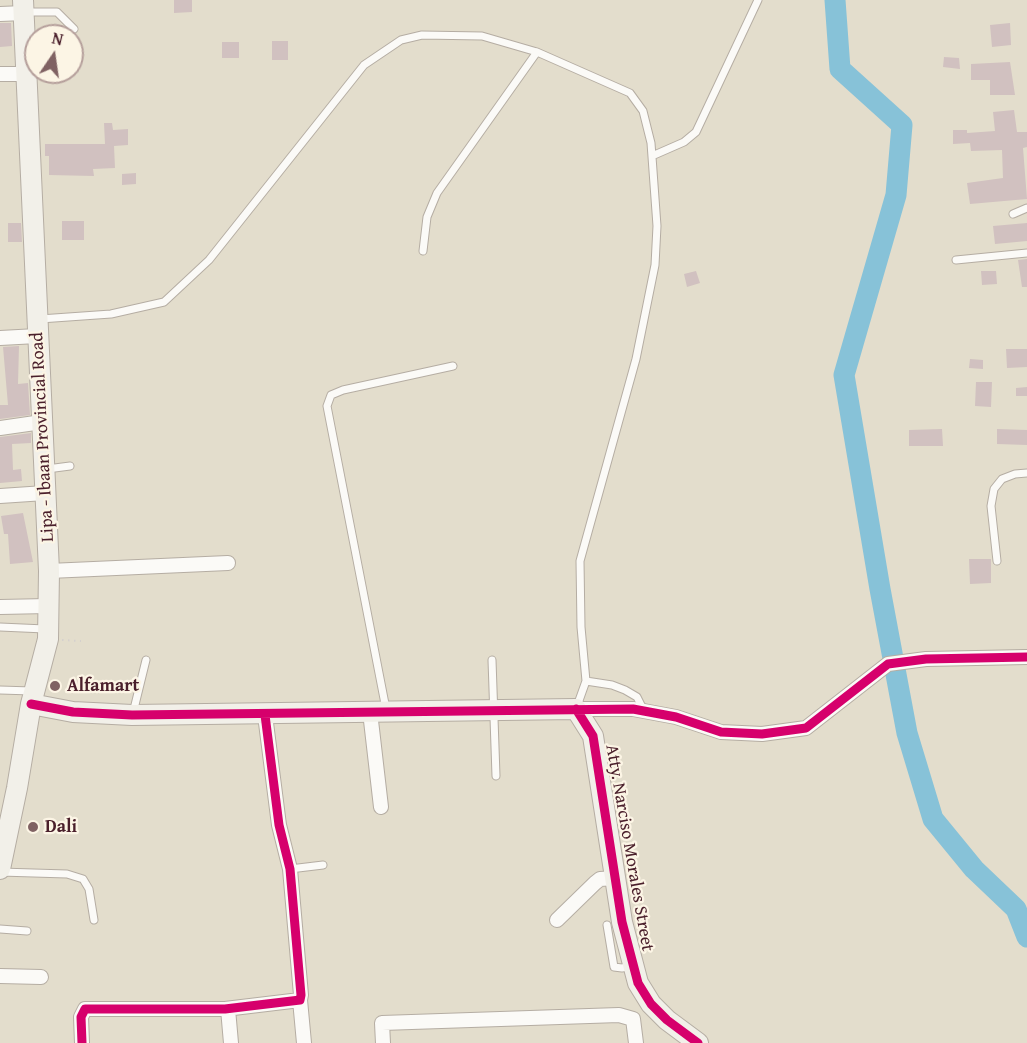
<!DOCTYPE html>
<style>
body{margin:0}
#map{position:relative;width:1027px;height:1043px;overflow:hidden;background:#e3ddcc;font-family:"Gentium Book Plus",serif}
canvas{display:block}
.north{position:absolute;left:24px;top:24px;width:60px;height:60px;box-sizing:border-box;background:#fcf5e5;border:2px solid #b59f9b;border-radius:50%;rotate:13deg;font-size:16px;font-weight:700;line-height:24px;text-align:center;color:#4a1f2b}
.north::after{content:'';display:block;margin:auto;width:21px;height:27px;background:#806263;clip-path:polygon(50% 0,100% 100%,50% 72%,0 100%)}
</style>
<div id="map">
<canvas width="1027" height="1043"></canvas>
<div class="north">N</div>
</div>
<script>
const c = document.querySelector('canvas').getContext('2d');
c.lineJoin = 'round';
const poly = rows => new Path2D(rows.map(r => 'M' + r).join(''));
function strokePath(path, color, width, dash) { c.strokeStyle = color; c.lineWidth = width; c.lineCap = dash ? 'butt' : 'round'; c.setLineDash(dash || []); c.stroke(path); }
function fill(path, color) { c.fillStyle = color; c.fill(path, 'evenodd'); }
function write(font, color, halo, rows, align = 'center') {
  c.font = font + ' "Gentium Book Plus",serif'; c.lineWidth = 4.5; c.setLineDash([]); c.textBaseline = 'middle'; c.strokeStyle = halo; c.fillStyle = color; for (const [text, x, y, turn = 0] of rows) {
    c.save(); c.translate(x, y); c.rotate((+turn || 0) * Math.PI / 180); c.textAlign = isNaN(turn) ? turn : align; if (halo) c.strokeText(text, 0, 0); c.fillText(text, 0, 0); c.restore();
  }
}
const river = poly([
 [835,0,840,69,902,125,896,195,844,375,880,589,907,733,933,819,974,869,1016,909,1027,937]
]);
const building = poly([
 [174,0,192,0,192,12,174,13],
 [0,23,11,23,12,46,0,47],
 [1010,23,1011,45,992,47,990,25],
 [272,41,288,41,288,60,272,60],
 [222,42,239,42,239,58,222,58],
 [944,57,959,58,960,69,943,67],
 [1010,62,1015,95,990,95,990,80,971,80,971,64],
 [1014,110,1017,132,1027,132,1027,147,1023,148,1027,199,970,204,967,183,1003,178,1002,150,971,151,970,143,953,144,953,130,967,130,967,133,995,131,993,112],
 [104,123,112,123,113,130,128,129,128,145,114,146,115,168,93,169,94,176,49,175,49,156,45,156,45,144,105,144],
 [136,173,136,184,122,185,122,174],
 [62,221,84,221,84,240,62,240],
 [8,223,21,223,22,242,8,242],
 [1027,223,1027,241,995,244,993,226],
 [1027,259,1027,287,1022,287,1018,260],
 [696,271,700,283,687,287,684,274],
 [981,271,996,271,997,284,982,285],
 [19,346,18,384,28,383,30,415,0,419,0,405,8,405,3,347],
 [1006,349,1027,349,1027,367,1007,368],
 [970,359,983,360,983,369,969,368],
 [976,382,992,382,991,407,975,406],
 [1027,387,1027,396,1016,396,1016,388],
 [942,429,943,446,909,446,909,430],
 [997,429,1027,430,1027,445,997,444],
 [31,433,31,443,12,444,13,470,21,469,22,481,0,483,0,437],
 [23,513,33,562,10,564,8,534,4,534,1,516],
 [969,559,991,559,991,583,970,584]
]);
const path = poly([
 [62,640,81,641]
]);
const lane = poly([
 [27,12,57,12,74,29],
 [652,156,684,142,696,132,758,0],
 [1013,214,1027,208],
 [423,251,427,217,437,193,537,52],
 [956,260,1027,253],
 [40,319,111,314,164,302,209,260,364,65,401,40,422,35,482,36,537,52,630,93,643,111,651,143,657,226,655,265,636,359,580,561,581,627,586,681,576,709],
 [47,469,70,466],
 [997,561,991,506,994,489,1002,479,1015,474,1027,473],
 [0,627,45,629],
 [492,660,496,776],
 [586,681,612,685,625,690,637,697,644,711],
 [0,690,32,691],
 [386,709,327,406,331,395,343,390,453,366],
 [133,713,146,660],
 [290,869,323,865],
 [0,872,67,874,83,879,89,889,94,920],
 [607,925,614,967,622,968,632,966],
 [0,929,27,931]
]);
const street = poly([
 [0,14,24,13],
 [0,74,27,74],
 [0,338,37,336],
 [0,428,42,422],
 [0,496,45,493],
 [49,571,228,563],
 [0,607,48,606],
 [576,709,633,709,676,717,721,732,762,734,806,728,888,664,926,659,1027,657],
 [370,712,381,807],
 [557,920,595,883,600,879,616,878],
 [0,976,41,977],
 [300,1000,304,1043],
 [228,1009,231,1043],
 [82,1043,81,1017,85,1009,225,1009,300,1000,301,995,290,869,279,825,265,715],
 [383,1043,382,1023,619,1015,633,1019,636,1043]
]);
const secondary = poly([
 [31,704,73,712,132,715,576,709,593,736,622,922,638,983,651,1004,667,1020,698,1043],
 [0,869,17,788,31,704,48,639,49,571,23,0]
]);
const cycleway = poly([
 [31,704,73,712,132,715,633,709,676,717,721,732,762,734,806,728,888,664,926,659,1027,657],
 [576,709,593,736,622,922,638,983,651,1004,667,1020,698,1043],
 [82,1043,81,1017,85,1009,225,1009,300,1000,301,995,290,869,279,825,265,715]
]);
const markers = [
 [55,686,6,"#806263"],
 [33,827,6,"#806263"]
];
const streetNames = [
 ["Lipa - Ibaan Provincial Road",43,437,-93],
 ["Atty. Narciso Morales Street",629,848,80]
];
const poiNames = [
 ["Alfamart",67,686],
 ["Dali",45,827]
];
strokePath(river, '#87c2d8', 21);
fill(building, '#d1c1c0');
strokePath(lane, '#b5ada3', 9);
strokePath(street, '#b5ada3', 16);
strokePath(secondary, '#b5ada3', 22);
strokePath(path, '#d5d0cd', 2, [1.5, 4.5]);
strokePath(lane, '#fbfaf7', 7);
strokePath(street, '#fbfaf7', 14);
strokePath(secondary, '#f2f0e9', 20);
strokePath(cycleway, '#d6006c', 9);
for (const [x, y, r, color] of markers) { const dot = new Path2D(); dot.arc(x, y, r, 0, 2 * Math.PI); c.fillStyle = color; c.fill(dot); strokePath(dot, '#fcf5e5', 2); }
write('18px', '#4a1f2b', '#fcf5e5', streetNames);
write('bold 18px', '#4a1f2b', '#fcf5e5', poiNames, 'left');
</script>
